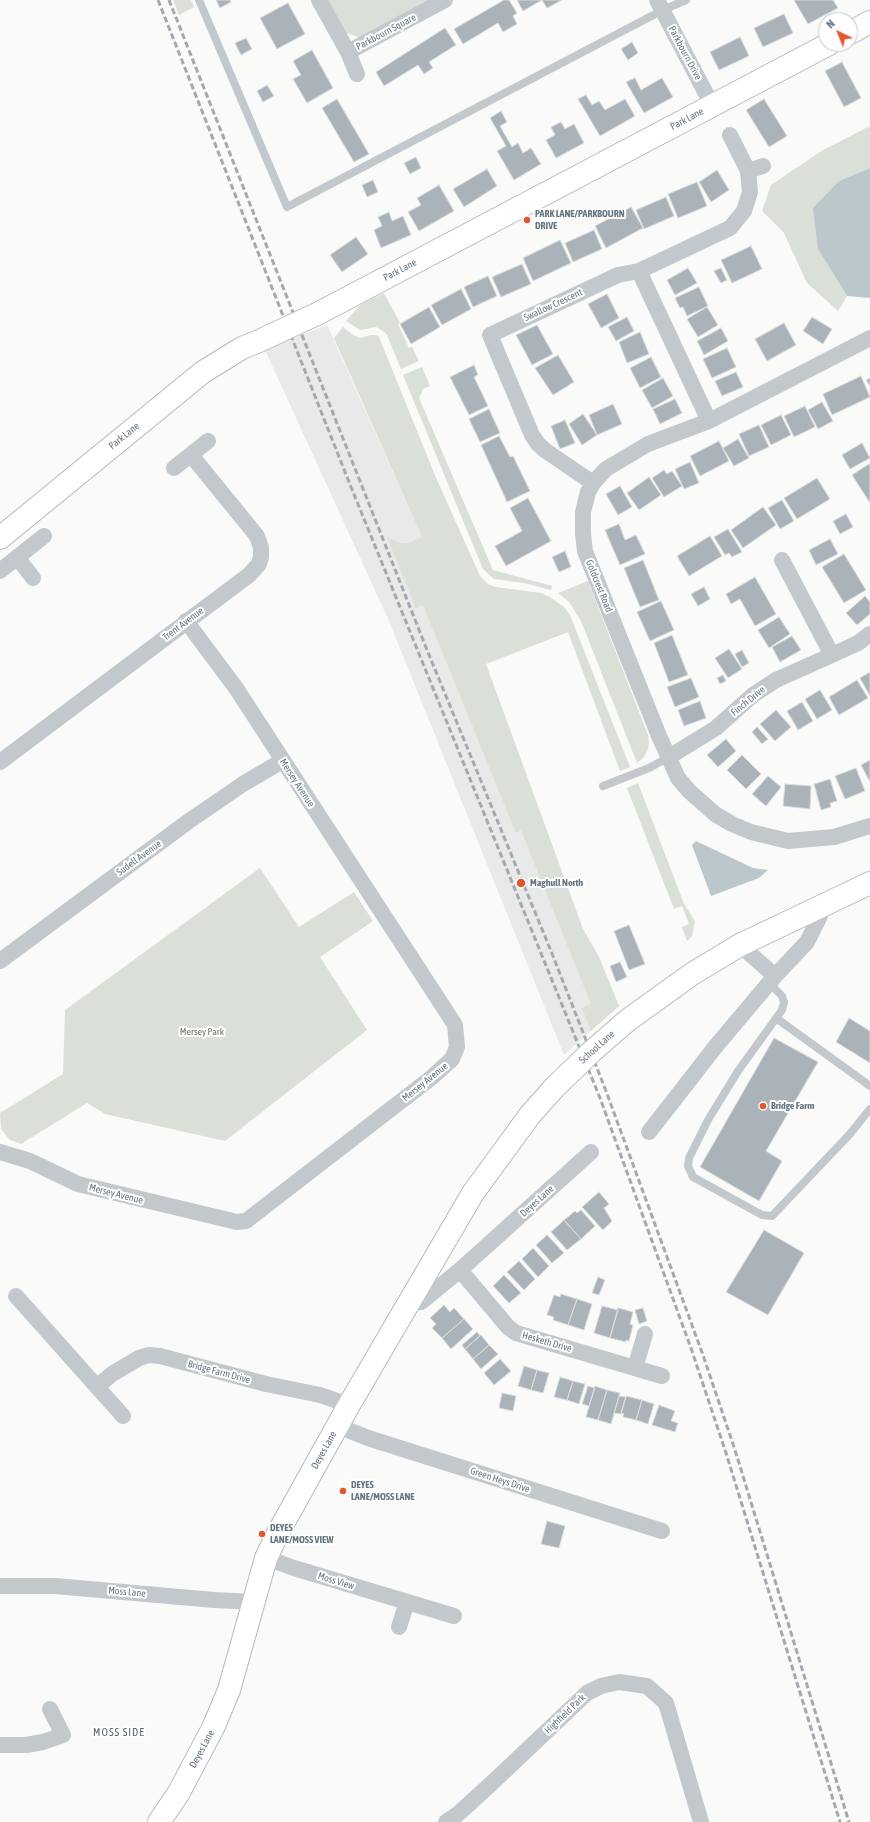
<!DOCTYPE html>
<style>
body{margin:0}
#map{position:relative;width:870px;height:1822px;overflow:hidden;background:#fafaf8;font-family:"Asap Condensed",sans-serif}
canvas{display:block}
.north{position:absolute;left:818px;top:12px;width:40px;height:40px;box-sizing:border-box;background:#fff;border:1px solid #c1c8cd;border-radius:50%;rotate:317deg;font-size:11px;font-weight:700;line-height:16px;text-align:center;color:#657683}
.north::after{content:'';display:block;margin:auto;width:14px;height:18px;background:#e4572e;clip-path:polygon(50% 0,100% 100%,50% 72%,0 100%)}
</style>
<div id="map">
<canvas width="870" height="1822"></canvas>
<div class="north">N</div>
</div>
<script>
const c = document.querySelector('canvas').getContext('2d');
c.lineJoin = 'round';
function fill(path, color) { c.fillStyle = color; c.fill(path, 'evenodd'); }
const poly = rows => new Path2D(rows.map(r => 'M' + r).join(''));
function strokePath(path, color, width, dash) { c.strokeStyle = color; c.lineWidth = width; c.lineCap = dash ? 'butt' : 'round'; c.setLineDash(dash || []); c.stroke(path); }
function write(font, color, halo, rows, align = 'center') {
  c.font = font + ' "Asap Condensed",sans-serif'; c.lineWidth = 4; c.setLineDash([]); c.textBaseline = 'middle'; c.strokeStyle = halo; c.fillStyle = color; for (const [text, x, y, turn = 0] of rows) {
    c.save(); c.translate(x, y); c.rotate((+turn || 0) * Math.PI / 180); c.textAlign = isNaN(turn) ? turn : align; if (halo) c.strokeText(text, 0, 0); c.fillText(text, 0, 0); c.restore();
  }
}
const built = poly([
 [327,325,432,559,583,929,599,957,619,1006,564,1055,389,621,265,350]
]);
const green = poly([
 [173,0,191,0,194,7,179,15],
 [326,0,434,0,365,36,359,37,346,33],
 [870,126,870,168,839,181,818,249,847,296,838,311,807,283,784,233,762,211,771,185,823,150],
 [384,293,400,323,398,324,409,348,412,347,419,361,401,369,387,335,383,331,376,327,360,330,346,321,360,305],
 [343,327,353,335,360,338,371,335,377,335,379,337,434,473,480,576,489,585,496,587,541,593,550,597,564,607,570,615,630,767,620,771,568,632,486,664,583,929,599,957,619,1006,591,1031,582,1008,591,1004,521,830,516,833,423,605,416,608,387,537,400,543,409,543,422,537,334,338],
 [422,367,430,386,423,389,419,398,493,570,552,586,551,590,524,583,494,579,483,569,403,375],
 [588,581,648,735,649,743,648,750,643,758,637,763,581,621,569,602,558,593],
 [638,783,684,904,695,921,692,936,687,941,682,927,689,924,682,906,674,909,627,788],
 [260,868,299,927,354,892,373,921,320,957,367,1030,225,1141,105,1114,87,1103,21,1144,10,1140,1,1129,0,1113,63,1074,65,1010]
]);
const water = poly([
 [870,168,870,298,847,296,818,249,813,208,839,181],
 [696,841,753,868,768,870,759,878,711,896,692,845]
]);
const building = poly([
 [216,0,230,0,231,2,220,8,216,0],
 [504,0,509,0,517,13,513,16,517,24,503,32,498,23,463,44,454,29,504,0],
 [517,0,562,0,547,8,542,0,523,11,517,0],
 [794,0,833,0,838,8,808,24,794,0],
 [288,3,305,34,277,49,260,18,288,3],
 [784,14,793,33,763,47,754,28,784,14],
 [445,28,456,45,429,62,433,68,424,74,418,65,384,86,376,72,445,28],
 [740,37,749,56,719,70,710,52,740,37],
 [246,38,252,49,241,55,235,43,246,38],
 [632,42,638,53,628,60,621,49,632,42],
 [312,50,333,88,307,103,293,79,301,75,293,61,312,50],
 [842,62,861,98,844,107,825,71,842,62],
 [635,78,641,90,662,78,673,97,644,113,626,82,635,78],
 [267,85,274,96,263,102,257,91,267,85],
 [586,95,592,105,599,101,605,110,625,99,635,116,600,136,578,99,586,95],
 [337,99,369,154,354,162,322,108,337,99],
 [764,99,787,136,769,147,746,110,764,99],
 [501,111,507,122,500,126,512,147,518,143,523,153,531,148,541,164,514,180,497,151,506,146,490,118,501,111],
 [561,122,565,129,574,124,584,143,556,158,546,140,555,135,551,127,561,122],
 [416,157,421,168,410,174,404,163,416,157],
 [487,169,497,186,464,207,453,189,487,169],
 [717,170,729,190,711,202,699,182,717,170],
 [373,180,378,192,367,197,362,185,373,180],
 [697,182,707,206,678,218,668,194,697,182],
 [439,185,454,211,419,231,408,212,421,205,417,198,439,185],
 [666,197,674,216,644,229,636,210,666,197],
 [631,207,643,228,606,248,595,226,631,207],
 [389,212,392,221,403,216,411,235,381,248,374,230,382,226,378,217,389,212],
 [594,230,602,249,573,262,565,243,594,230],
 [356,237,368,254,342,272,330,255,356,237],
 [560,240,571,263,533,281,523,258,560,240],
 [751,246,762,269,732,283,721,260,751,246],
 [522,264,531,284,501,297,492,277,522,264],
 [688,268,697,283,675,295,667,280,688,268],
 [721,268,727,280,721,283,714,271,721,268],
 [488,276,497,296,473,307,464,287,488,276],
 [699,287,708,306,687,316,683,307,680,308,675,298,699,287],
 [461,289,471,309,442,325,431,305,461,289],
 [607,294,619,318,601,328,588,304,607,294],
 [429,307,440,327,411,344,400,324,429,307],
 [707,307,718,325,698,337,687,319,707,307],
 [627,317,634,331,616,341,608,327,627,317],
 [812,317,832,329,823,344,803,331,812,317],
 [784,323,796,345,767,361,755,339,784,323],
 [537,325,553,354,532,365,516,335,537,325],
 [721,328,728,341,704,355,697,341,721,328],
 [640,332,649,354,627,363,619,342,640,332],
 [727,348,736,367,712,378,703,359,727,348],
 [558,355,574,382,553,395,535,368,558,355],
 [651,357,661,377,640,388,630,368,651,357],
 [474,365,478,375,474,377,488,406,469,415,450,377,474,365],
 [736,372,743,387,722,396,715,381,736,372],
 [861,376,870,397,832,415,823,394,861,376],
 [663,378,673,396,652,408,642,390,663,378],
 [870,378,870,386,866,380,870,378],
 [675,399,682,413,660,424,653,409,675,399],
 [822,402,833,421,818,429,808,410,822,402],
 [613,404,622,424,597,435,589,415,613,404],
 [805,406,815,427,794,437,784,416,805,406],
 [489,409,500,433,480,442,469,419,489,409],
 [583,414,597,435,582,445,569,424,583,414],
 [781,415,791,435,771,445,761,425,781,415],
 [565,420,575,443,560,449,551,426,565,420],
 [759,425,769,447,749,456,739,434,759,425],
 [499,436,510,457,513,456,530,491,507,502,481,445,499,436],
 [738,439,749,458,734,466,723,448,738,439],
 [719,441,729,461,700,476,690,456,719,441],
 [862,443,870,458,850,469,842,455,862,443],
 [690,462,699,483,684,489,675,469,690,462],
 [869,464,870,465,870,503,852,475,869,464],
 [664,470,667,474,672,471,682,486,664,497,652,478,664,470],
 [649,477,661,495,639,510,627,493,649,477],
 [817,478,830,499,797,519,784,498,817,478],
 [620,486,632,507,618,515,606,494,620,486],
 [528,498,551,541,506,566,495,546,522,531,510,508,528,498],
 [782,500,794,521,780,529,768,508,782,500],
 [763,507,776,525,743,548,731,530,763,507],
 [846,514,853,527,840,534,833,521,846,514],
 [619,524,625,540,636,535,645,554,620,565,605,530,619,524],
 [728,529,742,552,732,557,729,553,725,555,714,537,728,529],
 [710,536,722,556,689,576,677,556,710,536],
 [830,539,838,554,816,565,809,550,830,539],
 [565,551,571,567,559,572,552,557,565,551],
 [844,554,866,590,844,603,822,567,844,554],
 [643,560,659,600,640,607,624,568,643,560],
 [755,577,776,614,755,626,740,599,731,604,726,594,755,577],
 [704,587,710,599,698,606,691,594,704,587],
 [865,596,870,602,870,614,857,625,846,613,865,596],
 [661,601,674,630,650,641,637,612,661,601],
 [779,617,790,634,769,648,758,630,779,617],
 [672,635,688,675,669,682,654,643,672,635],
 [792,636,801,650,780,662,772,647,792,636],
 [729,649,742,669,728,678,715,658,729,649],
 [742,650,749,663,742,667,735,654,742,650],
 [870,672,870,696,860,678,870,672],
 [723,675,726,681,720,684,717,678,723,675],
 [691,678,699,697,675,707,667,687,691,678],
 [857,680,868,698,839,715,829,697,857,680],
 [820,690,832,710,817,719,805,699,820,690],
 [700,701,706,718,684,726,678,710,700,701],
 [802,702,813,721,798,730,787,711,802,702],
 [776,710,791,727,775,741,760,724,776,710],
 [757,727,768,739,762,744,752,732,757,727],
 [726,739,736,751,718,767,707,755,726,739],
 [742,755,761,774,746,789,727,770,742,755],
 [870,760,870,782,861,765,870,760],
 [856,768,865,791,845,799,835,776,856,768],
 [768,776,781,787,766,806,752,794,768,776],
 [830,779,837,801,830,803,831,807,821,810,814,784,830,779],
 [785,784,811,786,810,809,783,806,785,784],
 [629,925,645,964,629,970,614,931,629,925],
 [620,962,627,977,616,982,610,966,620,962],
 [849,1018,870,1031,870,1063,836,1042,849,1018],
 [774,1038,818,1062,766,1151,782,1161,759,1201,700,1167,774,1038],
 [599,1192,609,1204,604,1208,612,1221,603,1230,582,1207,599,1192],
 [581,1210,595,1226,581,1239,564,1220,575,1211,577,1213,581,1210],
 [564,1220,581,1239,567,1250,551,1232,564,1220],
 [764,1230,804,1253,768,1315,726,1292,764,1230],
 [547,1235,564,1253,552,1263,536,1245,547,1235],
 [533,1248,549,1266,538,1277,522,1259,533,1248],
 [519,1261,535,1279,524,1290,507,1272,519,1261],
 [504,1275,521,1293,509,1303,493,1286,504,1275],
 [598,1277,605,1280,599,1295,592,1293,598,1277],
 [561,1294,577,1299,568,1325,553,1320,554,1317,547,1315,554,1295,560,1297,561,1294],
 [577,1299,592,1304,584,1330,568,1325,577,1299],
 [444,1305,450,1312,454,1308,464,1319,442,1338,432,1328,436,1324,430,1318,444,1305],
 [602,1306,618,1310,610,1338,594,1333,602,1306],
 [618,1308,633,1312,630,1324,633,1325,629,1341,626,1340,626,1342,610,1338,618,1308],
 [643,1308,647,1321,639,1324,635,1310,643,1308],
 [464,1319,473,1329,451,1349,442,1338,464,1319],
 [477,1332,480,1336,465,1349,462,1345,477,1332],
 [481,1335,489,1345,473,1359,465,1349,481,1335],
 [489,1345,498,1354,481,1369,473,1359,489,1345],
 [500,1359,511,1371,494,1385,484,1373,500,1359],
 [524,1366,537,1370,531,1390,518,1386,524,1366],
 [537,1370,549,1373,543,1393,531,1390,537,1370],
 [560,1377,573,1381,567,1400,554,1397,560,1377],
 [573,1381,585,1384,579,1404,567,1400,573,1381],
 [588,1386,595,1388,589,1406,582,1404,588,1386],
 [595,1386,607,1390,598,1420,586,1417,595,1386],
 [607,1390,620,1393,611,1424,598,1420,607,1390],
 [502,1393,516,1396,513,1411,499,1408,502,1393],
 [619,1396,626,1397,621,1414,614,1413,619,1396],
 [626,1396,642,1400,636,1420,623,1417,624,1414,621,1413,626,1396],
 [642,1400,654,1404,648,1424,636,1420,642,1400],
 [659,1405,675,1411,671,1421,678,1423,675,1432,652,1425,659,1405],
 [547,1521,565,1526,559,1548,541,1544,547,1521]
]);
const lane = poly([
 [199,0,287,207,663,10,686,0],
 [603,786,649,768,669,757],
 [769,983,782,996,784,1002,782,1010,738,1071,708,1120,689,1158,688,1166,693,1177,762,1215,772,1216,849,1135,870,1109],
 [776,1018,870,1086]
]);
const street = poly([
 [319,0,348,52,357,74],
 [657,0,712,105],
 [348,52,445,0],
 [748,171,763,166],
 [639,271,709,421],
 [870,338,709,421,648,444,606,469,593,483,588,492,583,512,583,534,585,551,659,736,678,778,689,791,715,814,732,824,751,832,788,841,834,837,870,826],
 [174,468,208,441],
 [593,483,546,451,538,444,532,435,490,335,618,275,639,271,730,228,744,211,750,192,748,171,730,135],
 [17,557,33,578],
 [782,560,832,655],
 [0,571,44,536],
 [669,757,716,728,753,695,776,680,832,655,858,643,870,634],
 [0,762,249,575,259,564,261,557,261,548,257,536,191,455],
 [740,945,775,976],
 [0,961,189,821,243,784,282,761],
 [649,1132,716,1046,775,976,807,942,820,916,822,906],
 [0,1152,30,1161,78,1184,237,1222,246,1221,431,1078,452,1059,457,1047,455,1025,236,688,186,621],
 [460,1270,508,1327,516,1333,662,1376],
 [16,1296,123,1416],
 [408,1303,421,1302,460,1270,591,1152],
 [635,1368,645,1334],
 [97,1387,112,1374,139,1358,149,1355,160,1356,266,1384,320,1395,349,1405],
 [338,1426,368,1438,662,1531],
 [266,1558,294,1568,454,1616],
 [0,1586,55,1586,214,1600,254,1602],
 [399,1627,407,1602],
 [0,1745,26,1745,43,1742,63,1735,50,1709],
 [446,1822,458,1814,492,1783,587,1693,601,1686,619,1682,647,1686,666,1703,701,1822]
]);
const secondary = poly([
 [850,33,870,22],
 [319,313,829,44],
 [0,538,203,372,242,348,259,341],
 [628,1020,692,974,740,945,870,883],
 [159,1822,178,1794,213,1728,229,1690,266,1558,279,1531,349,1405,473,1193,530,1115,554,1088]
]);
const rail = poly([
 [158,0,349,482,600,1098,692,1351,726,1453,840,1822],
 [169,0,427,650,551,951,606,1091,703,1355,735,1450,849,1822]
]);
const secondaryBridge = poly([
 [259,341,319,313],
 [554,1088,590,1053,628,1020]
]);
const markers = [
 [527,220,4,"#e4572e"],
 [521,883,5,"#e4572e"],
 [763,1106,4,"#e4572e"],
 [343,1491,4,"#e4572e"],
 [262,1534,4,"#e4572e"]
];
const streetNames = [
 ["Parkbourn Square",386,32,-28],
 ["Parkbourn Drive",685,53,62],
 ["Park Lane",687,119,-28],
 ["Park Lane",400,270,-28],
 ["Swallow Crescent",553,305,-25],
 ["Park Lane",124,436,-39],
 ["Goldcrest Road",599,586,68],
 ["Trent Avenue",183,624,-37],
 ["Finch Drive",748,701,-39],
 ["Mersey Avenue",297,783,57],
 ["Sudell Avenue",139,858,-36],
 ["School Lane",597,1047,-42],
 ["Mersey Avenue",425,1082,-39],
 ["Mersey Avenue",116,1194,14],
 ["Deyes Lane",537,1201,-42],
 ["Hesketh Drive",547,1342,16],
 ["Bridge Farm Drive",219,1372,15],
 ["Deyes Lane",324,1450,-61],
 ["Green Heys Drive",500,1480,18],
 ["Moss View",336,1581,17],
 ["Moss Lane",127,1592,5],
 ["Highfield Park",565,1714,-44],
 ["Deyes Lane",202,1749,-62]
];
const poiNames = [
 ["PARK LANE/PARKBOURN",535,214],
 ["DRIVE",535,226],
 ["Maghull North",530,883],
 ["Bridge Farm",771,1106],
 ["DEYES",351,1485],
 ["LANE/MOSS LANE",351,1497],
 ["DEYES",270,1528],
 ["LANE/MOSS VIEW",270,1540]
];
const parkNames = [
 ["Mersey Park",202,1032]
];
const neighbourhoodNames = [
 ["MOSS SIDE",119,1733]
];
fill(built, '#e8e9e9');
fill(green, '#dadfd7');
fill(water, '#bbc7cb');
fill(building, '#aab3b9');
strokePath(building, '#dcdcda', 1);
strokePath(secondary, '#b3babf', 24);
strokePath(lane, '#c3c8cc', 8);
strokePath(street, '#c3c8cc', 16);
strokePath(secondary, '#fff', 22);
strokePath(rail, '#a2aab0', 3, [6, 3]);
strokePath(secondaryBridge, '#b3babf', 24, []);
strokePath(secondaryBridge, '#fff', 22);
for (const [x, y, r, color] of markers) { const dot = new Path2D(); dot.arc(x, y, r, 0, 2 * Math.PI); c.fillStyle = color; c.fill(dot); strokePath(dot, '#fff', 1.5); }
write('10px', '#657683', '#fff', streetNames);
write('bold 10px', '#657683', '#fff', poiNames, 'left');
write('10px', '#687a64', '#fff', parkNames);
c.letterSpacing = '1px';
write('11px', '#57646e', '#fff', neighbourhoodNames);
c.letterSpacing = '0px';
</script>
